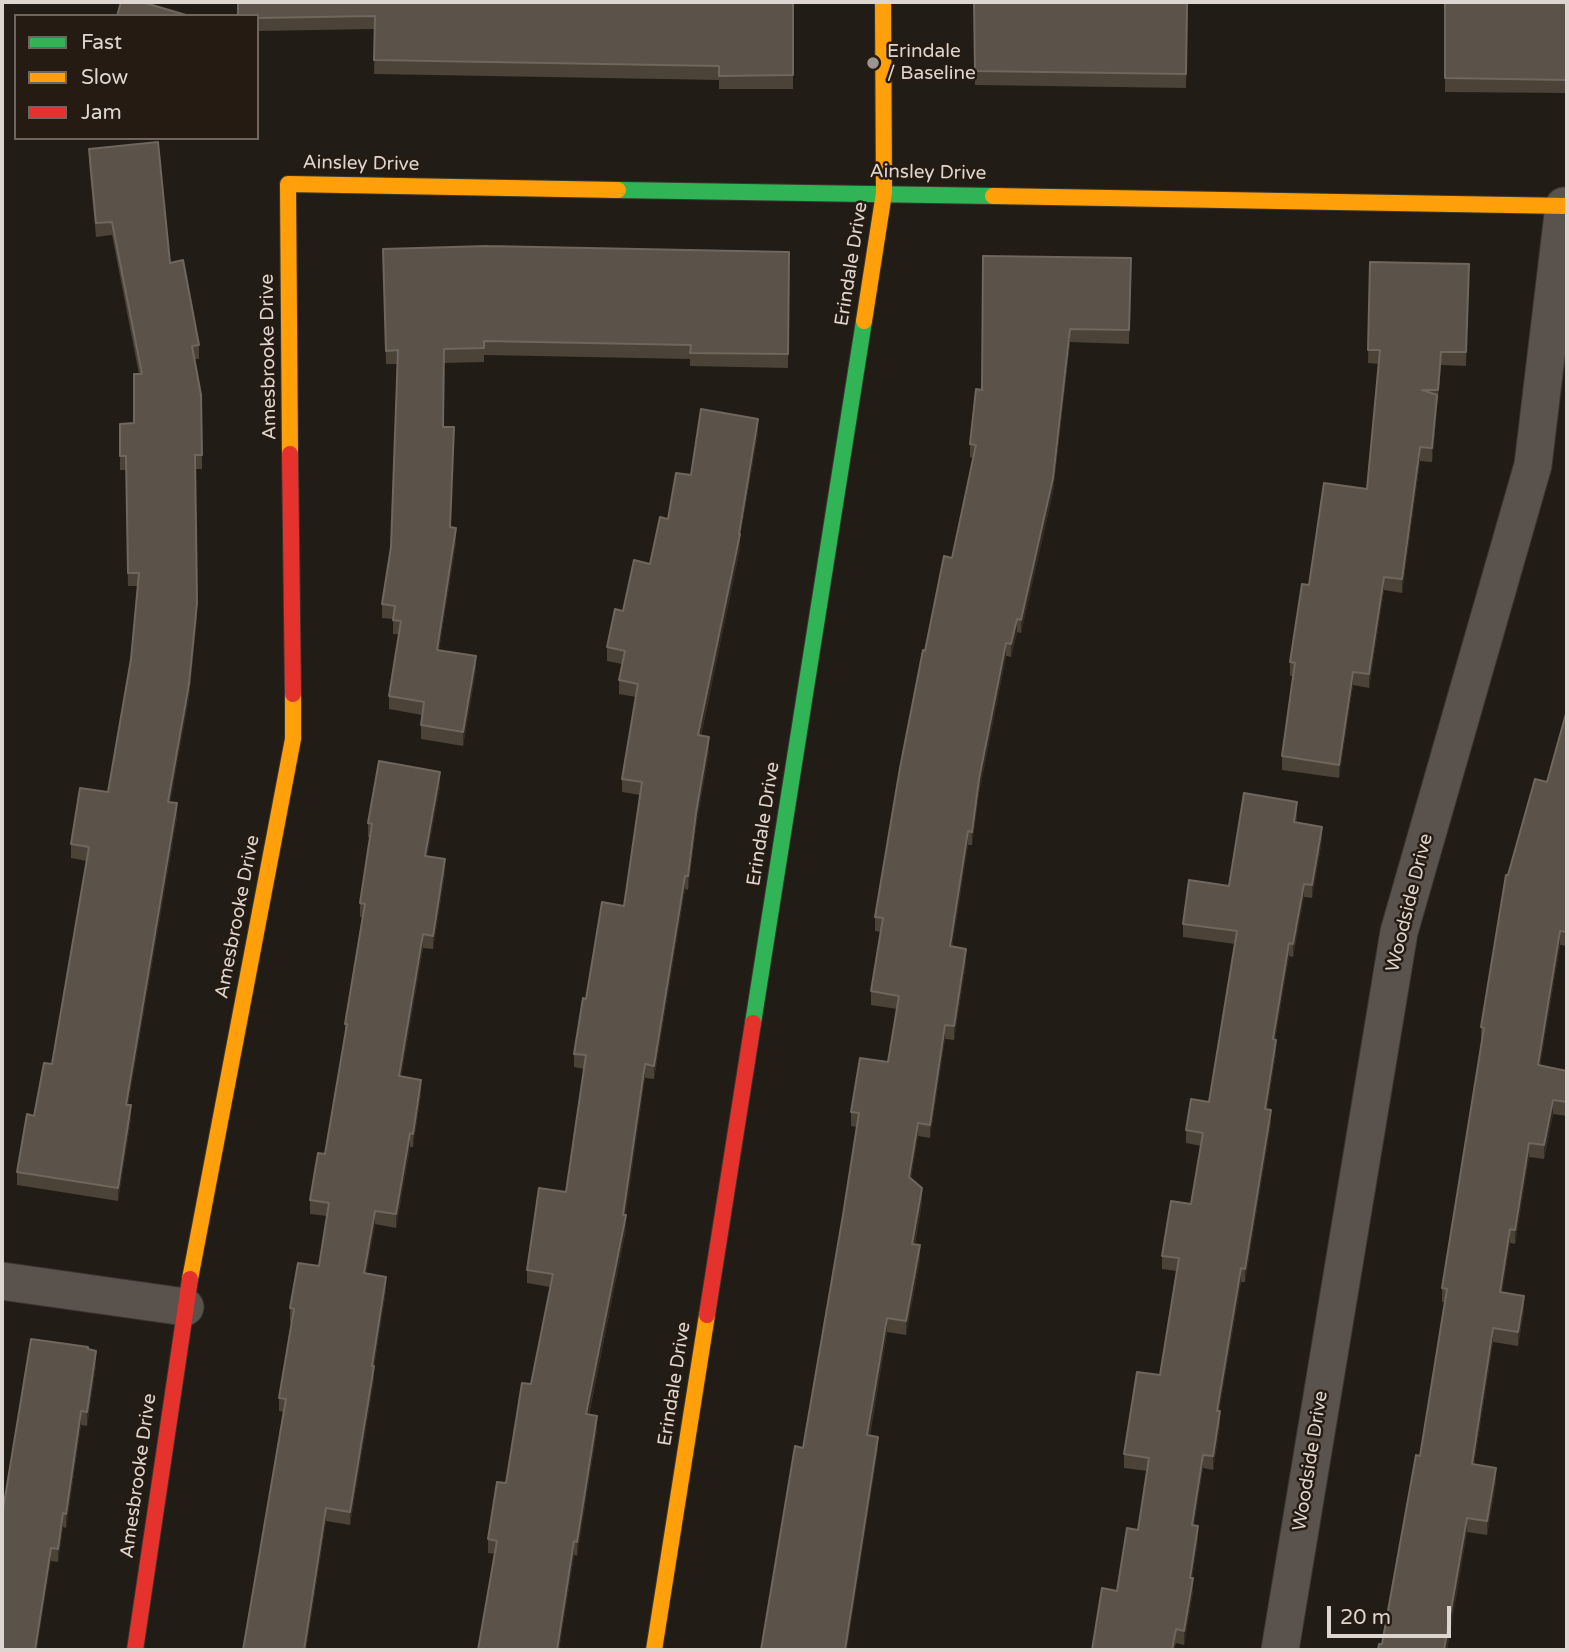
<!DOCTYPE html>
<style>
body{margin:0}
#map{position:relative;width:1569px;height:1652px;overflow:hidden;background:#221c16;font-family:"Varela Round",sans-serif}
canvas{display:block}
.frame{position:absolute;inset:0;border:4px solid #ddd6d0;pointer-events:none}
.legend{position:absolute;left:14px;top:14px;width:245px;height:126px;box-sizing:border-box;background:#261b12;border:2px solid #6f665e;margin:0;padding:9px 12px;list-style:none;font-size:21px;color:#ddd6d0}
.legend li{display:flex;align-items:center;gap:14px;height:35px}
.legend b{width:35px;border:2px solid #6f665e}
.scale{position:absolute;left:1327px;top:1606px;width:124px;height:32px;box-sizing:border-box;border:4px solid #ddd6d0;border-top:0;padding-left:9px;font-size:21px;line-height:24px;white-space:nowrap;color:#ddd6d0;-webkit-text-stroke:5px #261b12;paint-order:stroke}
</style>
<div id="map">
<canvas width="1569" height="1652"></canvas>
<div class="frame"></div>
<ul class="legend">
<li><b style="height:9px;background:#30b455"></b>Fast</li>
<li><b style="height:9px;background:#ff9f0a"></b>Slow</li>
<li><b style="height:9px;background:#e5322d"></b>Jam</li>
</ul>
<div class="scale">20 m</div>
</div>
<script>
const c = document.querySelector('canvas').getContext('2d');
c.lineJoin = 'round';
const poly = rows => new Path2D(rows.map(r => 'M' + r).join(''));
function strokePath(path, color, width, dash) { c.strokeStyle = color; c.lineWidth = width; c.lineCap = dash ? 'butt' : 'round'; c.setLineDash(dash || []); c.stroke(path); }
function fill(path, color) { c.fillStyle = color; c.fill(path, 'evenodd'); }
function write(font, color, halo, rows, align = 'center') {
  c.font = font + ' "Varela Round",sans-serif'; c.lineWidth = 5; c.setLineDash([]); c.textBaseline = 'middle'; c.strokeStyle = halo; c.fillStyle = color; for (const [text, x, y, turn = 0] of rows) {
    c.save(); c.translate(x, y); c.rotate((+turn || 0) * Math.PI / 180); c.textAlign = isNaN(turn) ? turn : align; if (halo) c.strokeText(text, 0, 0); c.fillText(text, 0, 0); c.restore();
  }
}
const street = poly([
 [2,1281,185,1307],
 [1280,1650,1399,932,1533,465,1564,206]
]);
const fast = poly([
 [618,190,993,196],
 [753,1023,864,321]
]);
const slow = poly([
 [993,196,1567,206],
 [864,321,884,193,883,2],
 [290,454,288,184,618,190],
 [190,1279,293,739,293,694],
 [654,1650,707,1315]
]);
const jam = poly([
 [290,454,293,694],
 [707,1315,753,1023],
 [135,1650,190,1279]
]);
const wall = poly([
 [793,2,793,89,719,89,719,80,374,74,375,29,257,31,257,16],
 [974,2,1188,2,1186,88,975,85],
 [1445,2,1567,2,1567,93,1445,92],
 [89,149,170,263,199,345,199,359,195,359,202,455,202,469,195,469,197,617,189,697,170,802,177,817,128,1105,131,1119,118,1201,17,1185,17,1172,34,1116,52,1064,87,861,71,858,71,844,108,792,131,659,138,586,128,586,126,470,120,470,120,424,134,423,139,374,112,235,96,237,89,163],
 [383,249,789,252,788,368,690,366,690,359,484,355,484,362,444,363,443,427,454,441,450,527,456,542,439,650,476,670,463,746,421,739,421,725,422,715,389,709,389,696,399,634,393,634,393,619,382,618,382,604,391,547,397,364,386,364],
 [1370,262,1469,264,1466,366,1441,365,1432,462,1420,461,1402,593,1384,590,1369,688,1353,685,1339,778,1282,770,1282,756,1293,676,1290,676,1290,662,1309,585,1367,489,1379,364,1368,363],
 [1131,272,1129,344,1070,342,1053,492,1021,633,1017,632,1011,657,1006,656,979,793,972,845,968,845,952,947,966,963,954,1040,945,1039,930,1138,918,1136,911,1178,922,1202,915,1244,920,1259,906,1335,887,1332,870,1435,878,1450,803,1448,843,1215,857,1127,851,1126,851,1112,888,1062,897,1009,871,1005,871,991,881,932,875,931,875,917,925,651,952,558,973,458,970,457,970,444,982,390],
 [758,433,740,537,740,548,701,736,709,751,696,827,688,890,685,889,654,1079,645,1078,625,1215,626,1229,589,1415,597,1430,577,1556,574,1555,559,1650,478,1650,495,1554,488,1553,488,1539,506,1483,531,1384,550,1287,527,1283,527,1270,566,1192,584,1069,574,1067,574,1054,586,999,624,906,640,795,622,792,622,779,636,697,619,694,619,680,622,664,607,661,607,647,623,611,650,564,668,519,691,475],
 [1567,710,1567,946,1560,945,1540,1066,1567,1071,1567,1116,1553,1114,1544,1159,1529,1157,1515,1244,1510,1243,1502,1292,1524,1310,1518,1346,1493,1342,1474,1465,1496,1482,1487,1535,1467,1532,1447,1650,1378,1650,1382,1644,1420,1456,1445,1302,1442,1302,1442,1288,1482,1042,1481,1041,1481,1027,1508,875,1547,782],
 [440,786,427,856,445,873,433,949,423,948,401,1077,421,1094,413,1147,410,1147,396,1228,375,1224,366,1274,386,1290,374,1367,374,1379,350,1525,326,1521,306,1650,243,1650,283,1412,279,1411,279,1398,291,1322,290,1322,290,1308,319,1266,327,1216,310,1214,310,1200,325,1154,345,1037,345,1024,362,917,360,917,360,903,370,837,368,837,368,823],
 [1297,815,1296,823,1322,840,1312,898,1304,897,1293,957,1289,956,1275,1040,1276,1053,1267,1109,1271,1123,1245,1282,1241,1282,1219,1411,1220,1425,1213,1470,1203,1468,1194,1525,1198,1540,1192,1578,1193,1591,1184,1645,1176,1643,1174,1650,1092,1650,1117,1591,1138,1530,1147,1471,1124,1468,1124,1454,1160,1375,1176,1271,1162,1269,1162,1256,1191,1204,1201,1146,1186,1143,1186,1130,1209,1102,1235,944,1183,937,1183,924,1229,886],
 [88,1350,96,1365,87,1426,81,1425,66,1528,63,1527,58,1562,51,1561,2,1650]
]);
const shadedWall = poly([
 [1070,329,1070,342,1053,492,1021,633,1021,620],
 [1441,352,1441,365,1438,404,1438,390],
 [1437,395,1437,408,1432,462,1432,448],
 [758,419,758,433,740,537,740,548,698,749,698,735,739,534],
 [1420,447,1420,461,1402,593,1402,579],
 [456,528,456,542,437,663,437,650],
 [1384,577,1384,590,1369,688,1369,674],
 [197,603,197,617,189,697,168,816,168,802],
 [1017,619,1017,632,1011,657,1011,644],
 [1006,643,1006,656,979,793,972,845,972,832,979,779],
 [476,656,476,670,463,746,463,732],
 [1353,672,1353,685,1339,778,1339,765],
 [709,737,709,751,696,827,688,890,688,876,696,813],
 [440,772,440,786,425,870,425,856],
 [1297,802,1297,815,1294,836,1294,822],
 [177,803,177,817,126,1118,126,1105],
 [1322,827,1322,840,1312,898,1312,885],
 [968,831,968,845,950,960,950,946],
 [445,859,445,873,433,949,433,936],
 [685,876,685,889,654,1079,654,1066],
 [1304,884,1304,897,1293,957,1293,944],
 [1560,931,1560,945,1538,1079,1538,1065],
 [423,934,423,948,399,1090,399,1076],
 [1289,943,1289,956,1273,1053,1273,1039],
 [966,949,966,963,954,1040,954,1026],
 [945,1025,945,1039,930,1138,930,1125],
 [1276,1040,1276,1053,1265,1122,1265,1109],
 [645,1064,645,1078,625,1221,626,1215,626,1229,586,1428,586,1414,623,1215],
 [421,1080,421,1094,413,1147,413,1134],
 [1553,1100,1553,1114,1544,1159,1544,1145],
 [131,1105,131,1119,118,1201,118,1188],
 [1271,1110,1271,1123,1245,1282,1245,1269],
 [918,1123,918,1136,909,1190,909,1177],
 [410,1133,410,1147,396,1228,396,1214],
 [1529,1143,1529,1157,1515,1244,1515,1230],
 [922,1188,922,1202,912,1257,912,1244],
 [375,1211,375,1224,364,1287,364,1273],
 [1510,1229,1510,1243,1500,1306,1500,1292],
 [920,1245,920,1259,906,1335,906,1321],
 [1241,1268,1241,1282,1217,1424,1217,1411],
 [386,1277,386,1290,374,1367,374,1379,350,1525,350,1512],
 [1524,1296,1524,1310,1518,1346,1518,1332],
 [887,1318,887,1332,867,1449,867,1435],
 [1493,1328,1493,1342,1472,1478,1472,1464],
 [96,1351,96,1365,87,1426,87,1412],
 [81,1411,81,1425,66,1528,66,1514],
 [1220,1411,1220,1425,1213,1470,1213,1456],
 [597,1416,597,1430,577,1556,577,1542],
 [878,1437,878,1450,847,1650,845,1650],
 [1203,1455,1203,1468,1192,1538,1192,1525],
 [1496,1468,1496,1482,1487,1535,1487,1521],
 [326,1508,326,1521,306,1650,304,1650],
 [63,1513,63,1527,58,1562,58,1549],
 [1467,1518,1467,1532,1447,1650,1444,1650],
 [1198,1526,1198,1540,1190,1591,1190,1578],
 [574,1541,574,1555,559,1650,557,1650],
 [51,1548,51,1561,37,1650,35,1650],
 [1193,1578,1193,1591,1184,1645,1184,1631],
 [1176,1629,1174,1650,1172,1650]
]);
const building = poly([
 [121,2,142,2,186,15,186,16,117,16,121,2],
 [238,2,793,2,793,75,719,76,719,66,374,60,375,16,257,18,257,16,238,16,238,2],
 [974,2,1187,2,1186,74,975,71,974,2],
 [1445,2,1567,2,1567,80,1445,78,1445,2],
 [158,142,170,263,183,260,199,345,192,346,201,395,202,455,195,455,197,603,189,684,168,802,177,803,126,1105,131,1105,118,1188,17,1172,27,1114,34,1116,44,1063,52,1064,89,847,71,844,80,788,108,792,131,659,139,573,128,573,126,456,120,456,120,424,134,423,134,374,142,374,112,222,96,223,89,149,158,142],
 [487,246,789,252,788,354,690,353,691,345,484,341,484,348,444,349,443,427,454,427,450,527,456,528,437,650,476,656,463,732,421,725,424,702,389,696,401,621,393,620,395,606,382,604,391,547,398,350,386,351,383,249,487,246],
 [983,256,1131,258,1129,330,1070,329,1053,478,1021,620,1017,619,1011,644,1006,643,979,779,972,832,968,831,950,946,966,949,954,1026,945,1025,930,1125,918,1123,909,1177,922,1188,912,1244,920,1245,906,1321,887,1318,867,1435,878,1437,845,1650,761,1650,795,1446,803,1448,843,1215,859,1113,851,1112,860,1058,888,1062,899,996,871,991,883,918,875,917,900,768,923,650,925,651,944,556,952,558,976,445,970,444,976,389,982,390,983,256],
 [1370,262,1469,264,1466,352,1441,352,1438,390,1422,390,1437,395,1432,448,1420,447,1402,579,1384,577,1369,674,1353,672,1339,765,1282,756,1295,663,1290,662,1302,584,1309,585,1324,483,1367,489,1380,350,1368,350,1370,262],
 [701,409,758,419,739,534,740,534,698,735,709,737,696,813,688,876,685,876,654,1066,645,1064,623,1215,626,1215,586,1414,597,1416,577,1542,574,1541,557,1650,478,1650,497,1541,488,1539,497,1482,506,1483,522,1383,531,1384,553,1274,527,1270,539,1188,566,1192,586,1055,574,1054,583,998,586,999,602,902,624,906,642,782,622,779,638,684,619,680,625,651,607,647,615,609,623,611,634,560,650,564,660,517,668,519,676,473,691,475,701,409],
 [1567,710,1567,932,1560,931,1538,1065,1567,1071,1567,1102,1553,1100,1544,1145,1529,1143,1515,1230,1510,1229,1500,1292,1524,1296,1518,1332,1493,1328,1472,1464,1496,1468,1487,1521,1467,1518,1444,1650,1378,1650,1379,1644,1382,1644,1416,1455,1420,1456,1447,1289,1442,1288,1484,1028,1481,1027,1506,875,1508,875,1535,779,1547,782,1567,710],
 [379,761,440,772,425,856,445,859,433,936,423,934,399,1076,421,1080,413,1134,410,1133,396,1214,375,1211,364,1273,386,1277,372,1366,374,1366,350,1512,326,1508,304,1650,243,1650,286,1399,279,1398,294,1309,290,1308,298,1263,319,1266,329,1203,310,1200,318,1153,325,1154,347,1024,345,1024,365,904,360,903,372,824,368,823,379,761],
 [1244,793,1297,802,1294,822,1322,827,1312,885,1304,884,1293,944,1289,943,1273,1039,1276,1040,1265,1109,1271,1110,1245,1269,1241,1268,1217,1411,1220,1411,1213,1456,1203,1455,1192,1525,1198,1526,1190,1578,1193,1578,1184,1631,1176,1629,1172,1650,1092,1650,1102,1588,1117,1591,1127,1528,1138,1530,1149,1458,1124,1454,1137,1372,1160,1375,1179,1258,1162,1256,1171,1201,1191,1204,1203,1133,1186,1130,1191,1099,1209,1102,1237,931,1183,924,1189,880,1229,886,1244,793],
 [31,1339,88,1347,88,1349,96,1351,87,1412,81,1411,66,1514,63,1513,58,1549,51,1548,35,1650,2,1650,2,1516,31,1339]
]);
const markers = [
 [873,63,7,"#9c958f"]
];
const poiNames = [
 ["Erindale",887,52],
 ["/ Baseline",887,74]
];
const streetNames = [
 ["Ainsley Drive",361,164,1],
 ["Ainsley Drive",928,173,1],
 ["Erindale Drive",852,264,-81],
 ["Amesbrooke Drive",269,357,-91],
 ["Erindale Drive",764,824,-81],
 ["Woodside Drive",1410,903,-76],
 ["Amesbrooke Drive",238,917,-79],
 ["Erindale Drive",675,1384,-81],
 ["Woodside Drive",1311,1461,-81],
 ["Amesbrooke Drive",139,1476,-82]
];
strokePath(street, '#3b3631', 39);
strokePath(fast, '#3b3631', 18);
strokePath(slow, '#3b3631', 18);
strokePath(jam, '#3b3631', 18);
strokePath(street, '#5a524d', 37);
strokePath(fast, '#30b455', 16);
strokePath(slow, '#ff9f0a', 16);
strokePath(jam, '#e5322d', 16);
fill(wall, '#4b4238');
fill(shadedWall, '#342c24');
fill(building, '#5b5249');
strokePath(building, '#6f675e', 2);
for (const [x, y, r, color] of markers) { const dot = new Path2D(); dot.arc(x, y, r, 0, 2 * Math.PI); c.fillStyle = color; c.fill(dot); strokePath(dot, '#261b12', 2.5); }
write('19px', '#ddd6d0', '#261b12', poiNames, 'left');
write('19px', '#ddd6d0', '#261b12', streetNames);
</script>
